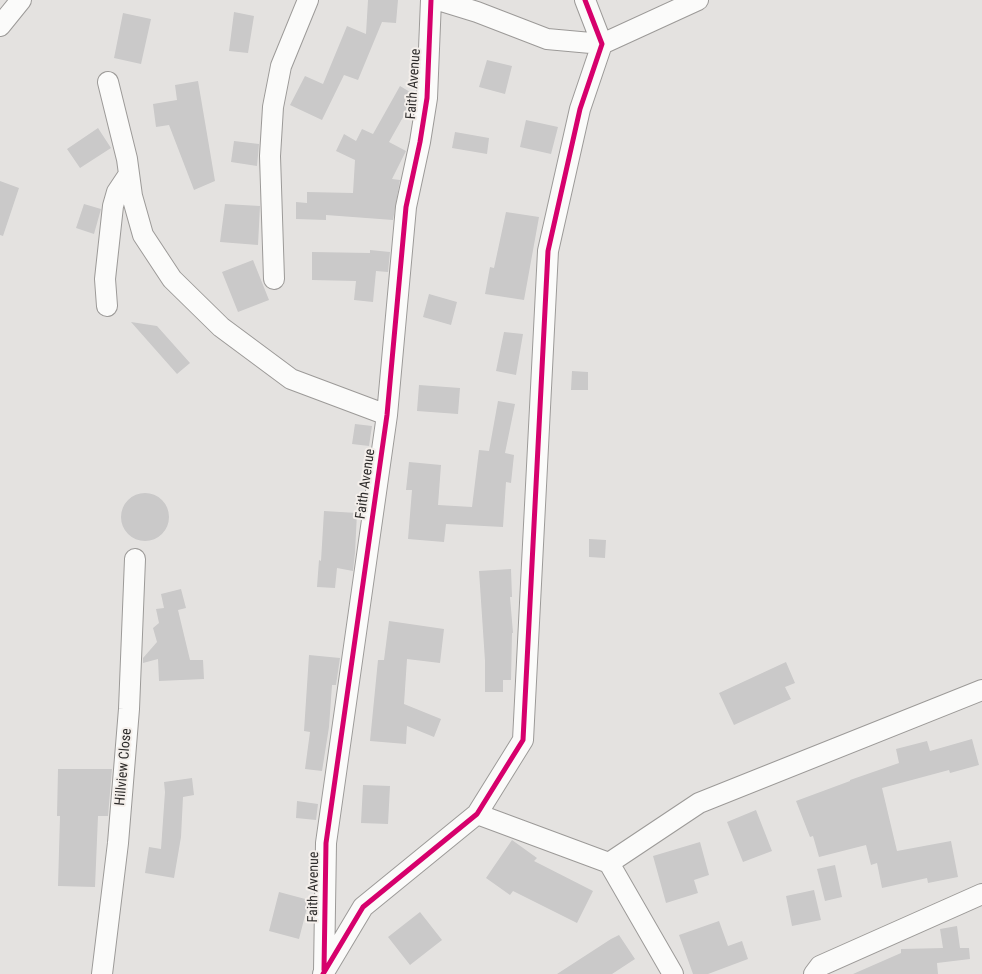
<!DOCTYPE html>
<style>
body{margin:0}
canvas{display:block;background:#e4e2e0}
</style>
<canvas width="982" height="974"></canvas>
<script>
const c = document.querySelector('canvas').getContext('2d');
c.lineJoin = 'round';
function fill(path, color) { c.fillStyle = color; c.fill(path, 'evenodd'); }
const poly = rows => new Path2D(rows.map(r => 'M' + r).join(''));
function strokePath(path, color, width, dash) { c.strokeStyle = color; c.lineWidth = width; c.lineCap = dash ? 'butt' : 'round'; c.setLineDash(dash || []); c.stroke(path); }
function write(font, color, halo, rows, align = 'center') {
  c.font = font + ' "Roboto Condensed",sans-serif'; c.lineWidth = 4; c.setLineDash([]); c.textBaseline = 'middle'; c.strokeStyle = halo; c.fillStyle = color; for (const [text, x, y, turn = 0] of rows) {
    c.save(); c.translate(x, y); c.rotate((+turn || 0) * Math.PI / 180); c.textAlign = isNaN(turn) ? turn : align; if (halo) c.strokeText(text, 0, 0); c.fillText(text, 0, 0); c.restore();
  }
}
const building = poly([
 [368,0,398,0,396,23,382,22,358,80,344,75,322,120,290,105,305,76,323,84,347,26,366,34],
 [234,12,254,16,248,53,229,51],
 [123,13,151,19,141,64,114,58],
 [487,60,512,66,505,94,479,87],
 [198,81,215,181,194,190,169,125,156,127,153,104,177,100,175,85],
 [400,86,415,95,415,96,389,142,406,151,392,179,400,180,393,220,326,215,326,220,296,219,296,202,307,203,307,192,353,193,355,160,336,151,344,134,356,141,362,129,373,134],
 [526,120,558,127,551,154,520,147],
 [98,128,111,148,80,168,67,149],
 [455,132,489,138,487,154,452,148],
 [234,141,259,144,257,166,231,162],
 [0,181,19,188,3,236,0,235],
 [84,204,101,209,94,234,76,228],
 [225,204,260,206,258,245,220,242],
 [506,212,539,217,524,300,485,294,490,267,494,268],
 [370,250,390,252,388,272,376,271,373,302,354,300,356,281,312,280,312,252,370,253],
 [253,260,269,300,238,312,222,272],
 [429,294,457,302,451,325,423,317],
 [131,322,157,326,190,363,177,374],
 [504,332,523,334,516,375,496,371],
 [572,371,588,372,588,390,571,390],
 [419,385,460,388,458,414,417,411],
 [498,401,515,404,505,453,514,455,511,483,506,482,503,527,446,524,444,542,408,539,412,490,406,490,409,462,441,465,438,505,472,507,479,450,489,451],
 [355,424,372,426,369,446,352,444],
 '121 517a24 24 0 1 1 48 0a24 24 0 1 1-48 0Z',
 [324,511,357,513,355,553,353,571,337,568,335,588,317,587,319,560,321,561],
 [589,539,606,540,605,558,589,557],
 [511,569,512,597,510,597,513,633,512,633,511,680,503,680,503,692,485,692,485,661,479,571],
 [181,589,186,608,178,610,190,660,203,660,204,679,159,681,158,659,143,663,143,658,157,642,153,628,159,623,156,609,164,608,161,594],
 [389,621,444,629,440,663,407,659,404,704,441,719,434,737,407,726,406,744,370,741,378,660,384,660],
 [309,655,340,658,336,685,332,685,329,727,322,771,305,769,310,732,304,731],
 [786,662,795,683,785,687,791,699,734,725,719,693],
 [972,739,979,765,950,773,949,770,882,788,897,851,951,841,958,877,928,883,927,878,882,888,877,863,871,865,866,845,819,857,813,836,810,837,796,801,850,781,850,780,899,763,896,749,927,741,930,751],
 [58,769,112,769,108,816,98,816,95,887,58,886,60,816,57,816],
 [192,778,194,795,183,797,181,837,174,878,145,873,149,847,161,849,165,792,164,782],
 [363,785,390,786,388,824,361,823],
 [297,801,318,804,316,820,296,818],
 [756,810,772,851,743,862,727,822],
 [512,840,537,858,534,861,593,891,577,923,513,891,510,895,486,878],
 [700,842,709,875,694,880,698,893,666,903,653,856],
 [835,865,842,897,825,901,817,869],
 [814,890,821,920,792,926,786,896],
 [279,892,309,900,299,939,269,931],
 [420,912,442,940,410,965,388,937],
 [719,921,728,946,742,941,748,959,708,974,693,974,679,935],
 [957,926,960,948,969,948,970,959,937,963,938,974,853,974,901,953,901,949,943,948,940,929],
 [619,935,635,959,612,974,557,974,611,939]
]);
const street = poly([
 [438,0,477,12,547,39,602,44,698,0],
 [0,26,21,0],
 [108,82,127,159,132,196,143,235,172,279,221,327,291,379,387,415],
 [274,279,270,156,273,107,281,66,308,0],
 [107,306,105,279,113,206,117,192,129,174],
 [477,814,609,863,699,803,982,690],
 [609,863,673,974],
 [324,971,326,843,387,415,406,207,420,142,427,98,431,0],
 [102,974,118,843,129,709,135,559],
 [323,974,363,907,477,814,523,740,548,251,580,109,602,44,585,0],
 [814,974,820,966,982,894]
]);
const cycleway = poly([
 [324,970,326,843,387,415,406,207,420,142,427,98,431,0],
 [323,974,363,907,477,814,523,740,548,251,580,109,602,44,585,0]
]);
const streetNames = [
 ["Faith Avenue",414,84,-86],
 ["Faith Avenue",366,484,-82],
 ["Hillview Close",124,767,-85],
 ["Faith Avenue",314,887,-89]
];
fill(building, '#cac9c9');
strokePath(street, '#9c9a98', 22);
strokePath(street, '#fbfbfa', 20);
strokePath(cycleway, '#d6006c', 5);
write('14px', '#2d2b2a', '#f4efeb', streetNames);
</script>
